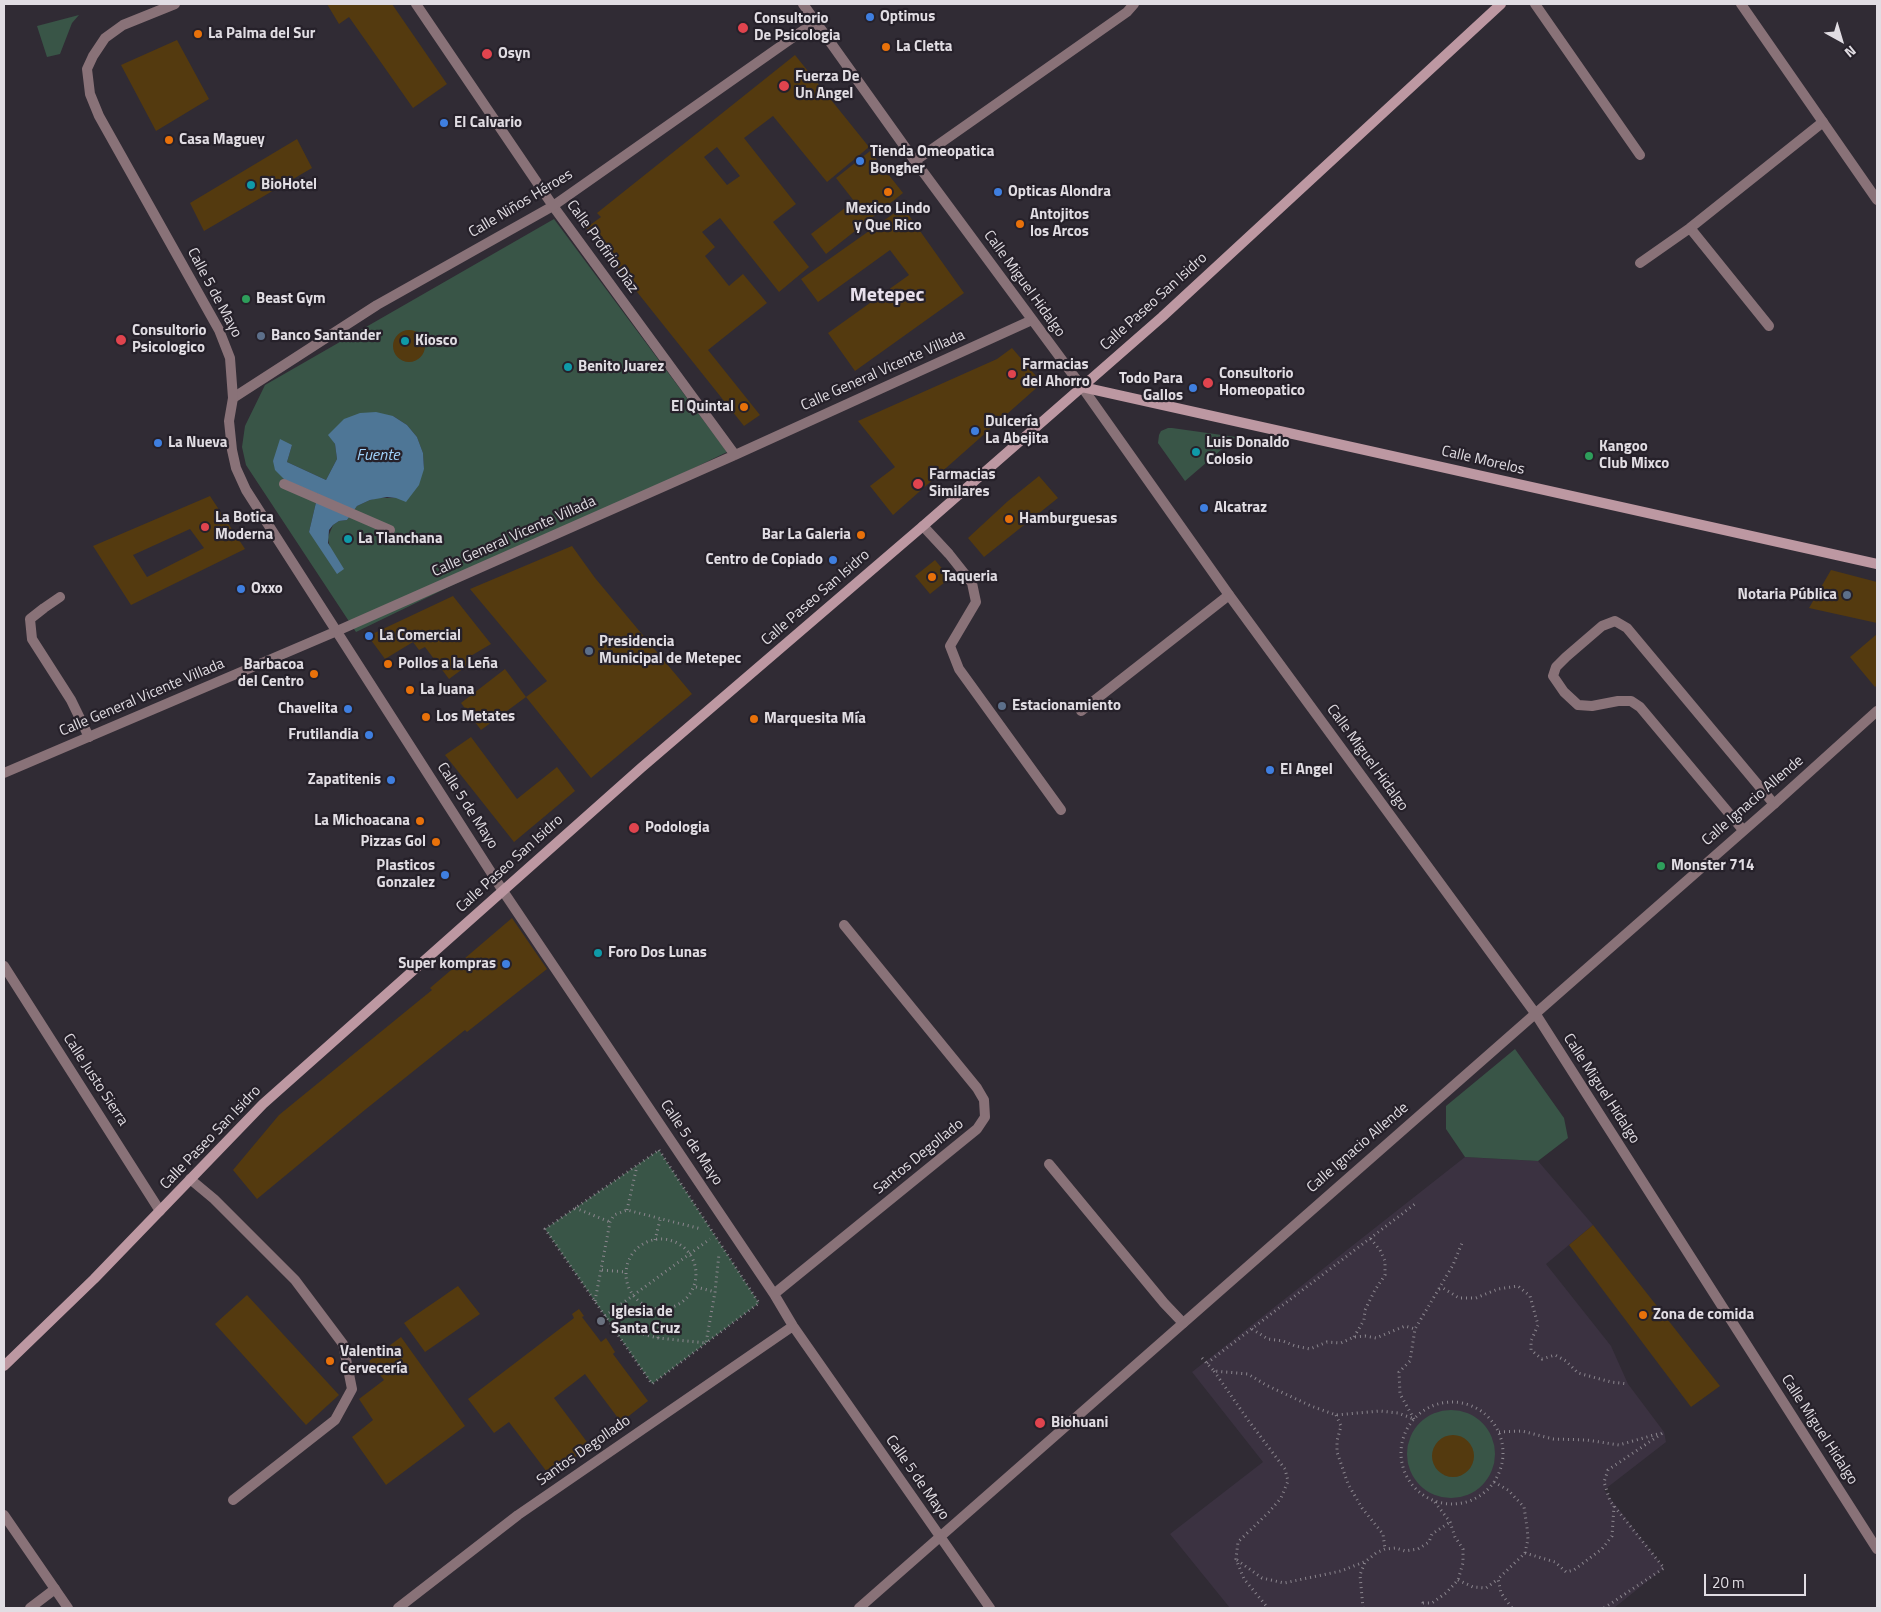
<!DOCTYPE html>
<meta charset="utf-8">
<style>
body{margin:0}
#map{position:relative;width:1881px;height:1612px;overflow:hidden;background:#302b34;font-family:"Titillium Web",sans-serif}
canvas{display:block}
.frame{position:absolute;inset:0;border:5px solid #e1dde3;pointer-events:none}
.north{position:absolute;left:1816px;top:15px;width:50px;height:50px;-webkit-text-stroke:4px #26212a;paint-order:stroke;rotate:141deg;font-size:14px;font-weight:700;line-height:20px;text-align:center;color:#e1dde3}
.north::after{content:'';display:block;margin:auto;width:18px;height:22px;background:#e1dde3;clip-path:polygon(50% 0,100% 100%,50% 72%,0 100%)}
.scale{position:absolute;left:1704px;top:1574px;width:102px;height:22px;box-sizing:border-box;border:2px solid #e1dde3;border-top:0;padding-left:6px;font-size:15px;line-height:18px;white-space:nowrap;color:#e1dde3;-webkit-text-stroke:4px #26212a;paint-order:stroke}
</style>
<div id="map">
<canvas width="1881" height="1612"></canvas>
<div class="frame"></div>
<div class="north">N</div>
<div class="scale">20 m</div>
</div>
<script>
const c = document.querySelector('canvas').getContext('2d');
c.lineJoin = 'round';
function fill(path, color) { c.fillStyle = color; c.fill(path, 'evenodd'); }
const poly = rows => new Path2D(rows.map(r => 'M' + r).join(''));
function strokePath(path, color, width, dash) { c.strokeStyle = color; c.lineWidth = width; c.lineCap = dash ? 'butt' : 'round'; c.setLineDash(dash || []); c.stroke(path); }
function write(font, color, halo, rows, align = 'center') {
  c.font = font + ' "Titillium Web",sans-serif'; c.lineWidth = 4.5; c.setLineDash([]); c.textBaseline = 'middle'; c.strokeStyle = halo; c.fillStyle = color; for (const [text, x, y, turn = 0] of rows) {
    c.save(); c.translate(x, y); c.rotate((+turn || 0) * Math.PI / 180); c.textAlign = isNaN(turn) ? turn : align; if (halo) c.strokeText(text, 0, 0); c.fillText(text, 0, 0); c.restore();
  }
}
const built = poly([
 [1465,1157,1538,1161,1593,1225,1546,1264,1611,1346,1628,1384,1664,1432,1666,1442,1604,1490,1664,1568,1614,1608,1230,1608,1170,1534,1263,1462,1192,1372]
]);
const green = poly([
 [79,15,72,23,60,54,47,57,37,26],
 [554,219,727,452,356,632,246,465,242,447,245,426,265,385],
 [393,416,407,425,417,437,423,453,424,469,396,498,377,498,370,500,357,506,347,520,339,521,333,525,328,537,330,549,309,532,318,494,273,461,292,445,287,462,326,480,337,459,335,444,329,435],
 [1168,428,1172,428,1236,437,1185,481,1158,443,1159,435,1161,431],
 [1515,1049,1564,1118,1568,1138,1538,1161,1465,1157,1446,1129,1446,1106],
 [659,1150,759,1303,652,1384,545,1229],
 '1407 1454a44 44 0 1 1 88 0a44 44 0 1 1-88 0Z'
]);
const water = poly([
 [376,412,393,416,407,425,417,437,423,453,424,469,419,485,406,502,396,498,387,497,370,500,357,506,347,520,339,521,333,525,329,530,328,543,344,569,337,574,309,532,318,494,285,480,275,470,273,461,280,439,292,445,287,462,326,480,337,459,335,444,328,435,344,419,360,413]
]);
const building = poly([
 [327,4,392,4,447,84,413,108,349,17,339,24],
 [177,40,209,99,156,131,121,65],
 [795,55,869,147,827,182,773,116,744,138,796,204,773,222,809,267,779,292,720,218,702,232,715,247,705,256,729,286,743,274,767,303,708,350,760,415,744,426,586,228,601,217,597,213],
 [717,147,740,176,727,185,704,157],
 [297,139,312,168,204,231,190,203],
 [870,151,903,193,826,254,811,234,854,201,836,178],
 [903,207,964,293,855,371,828,333,909,275,890,250,818,302,801,279],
 '393 346a16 16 0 1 1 32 0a16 16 0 1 1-32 0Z',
 [1012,348,1042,383,893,515,870,486,895,467,858,421,997,359],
 [1039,476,1058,498,984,557,968,538,1008,501],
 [210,496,245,549,131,605,93,546],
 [190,529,204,548,147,577,133,555],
 [572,546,595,578,692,694,591,778,526,697,547,681,470,589],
 [935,560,950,578,930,594,915,576],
 [1831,570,1877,582,1877,623,1809,608],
 [453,596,491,644,469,657,472,662,449,679,425,647,419,650,413,642,385,659,368,636],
 [1877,634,1877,685,1875,687,1850,657],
 [505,669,526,697,481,730,461,703],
 [471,737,517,799,557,767,575,791,514,842,445,755],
 [512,918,547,969,467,1032,465,1030,366,1109,257,1199,233,1170,279,1115,432,990,430,988],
 [1593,1225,1720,1386,1691,1407,1569,1245],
 [458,1286,480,1314,425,1352,404,1323],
 [247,1295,339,1395,306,1425,215,1324],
 [579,1309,584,1316,582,1317,601,1342,606,1338,615,1352,613,1354,648,1401,621,1422,585,1374,554,1398,590,1446,550,1476,509,1422,494,1433,468,1399,574,1318,572,1314],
 [401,1337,465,1426,386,1485,352,1437,373,1420,359,1399,384,1380,369,1361],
 '1432 1456a21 21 0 1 1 42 0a21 21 0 1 1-42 0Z'
]);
const path = poly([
 [659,1150,759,1303,652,1384,545,1229,659,1150],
 [575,1208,610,1222],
 [627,1210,637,1166],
 '626 1274a35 35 0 1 1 70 0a35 35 0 1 1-70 0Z',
 [655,1240,660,1220],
 [602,1270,626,1272],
 [696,1287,715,1292],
 [1439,1289,1443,1288,1459,1298,1476,1298,1498,1289,1518,1286,1530,1296,1538,1325,1531,1341,1531,1350,1542,1359,1555,1355,1566,1361,1578,1373,1611,1382,1628,1384],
 [595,1301,610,1222,614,1215,627,1210,701,1229],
 [605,1316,710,1239],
 [614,1327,658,1338,706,1343,715,1292,719,1254],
 [1252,1329,1268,1339,1283,1341,1295,1346,1310,1349,1327,1342,1341,1343,1354,1337,1365,1336,1376,1338,1405,1326,1415,1329],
 [1354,1337,1364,1320,1365,1310,1375,1290,1385,1275,1385,1261,1380,1250,1370,1238],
 [658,1338,662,1309],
 [1202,1358,1214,1371,1248,1374,1266,1385,1311,1406,1336,1415,1380,1411,1398,1413,1414,1419],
 [1207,1363,1415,1204],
 [1214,1371,1248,1420,1285,1469,1288,1481,1281,1498,1269,1512,1238,1542,1236,1559,1244,1579,1268,1608],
 '1401 1453a51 51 0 1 1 102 0a51 51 0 1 1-102 0Z',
 [1336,1415,1341,1426,1337,1441,1337,1452,1348,1484,1362,1508,1383,1534,1385,1549],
 [1414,1419,1400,1394,1399,1372,1410,1361,1415,1329,1453,1265,1462,1243],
 [1499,1432,1522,1431,1553,1439,1587,1440,1619,1445,1661,1433],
 [1494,1482,1508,1490,1524,1507,1527,1527,1528,1539,1525,1553,1498,1579,1501,1593,1512,1608],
 [1525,1553,1555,1562,1566,1572,1574,1570,1602,1549,1612,1536,1614,1506],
 [1237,1560,1262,1578,1284,1583,1341,1571,1364,1562],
 [1458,1580,1473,1587,1486,1588,1498,1579],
 [1363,1608,1360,1575,1365,1562,1376,1553,1385,1549,1396,1548,1405,1551,1418,1549,1429,1542,1432,1534,1450,1522],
 [1424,1608,1423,1603,1432,1603,1446,1593,1458,1580,1463,1563,1463,1549,1455,1537,1450,1522,1434,1501],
 [1604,1608,1664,1568,1610,1501,1604,1482,1608,1470,1664,1432]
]);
const service = poly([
 [1535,4,1640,155],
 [915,161,1127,12,1134,4],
 [1690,228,1769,326],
 [1640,263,1690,228,1823,122],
 [923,526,949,554,972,583,976,602,950,646,959,669,1061,810],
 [60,597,44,608,30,619,32,639,71,700,89,737],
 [1081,711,1229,595],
 [1743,830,1640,707,1631,701,1618,701,1592,706,1578,705,1564,692,1553,676,1556,667,1566,657,1602,626,1615,621,1627,628,1774,804],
 [1049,1164,1164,1303,1183,1323],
 [190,1179,214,1199,295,1280,343,1344,352,1389,335,1420,233,1500],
 [30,1608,55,1589]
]);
const pedestrian = poly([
 [233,398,377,305,553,206,735,455],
 [284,484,390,530],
 [337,631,735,455,1032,320]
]);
const minor = poly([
 [175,4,123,25,105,38,93,56,87,69,90,94,99,116,219,330,230,358,233,398,229,421,232,450,236,468,246,490,503,891,774,1294,793,1326,990,1608],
 [416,4,553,206,815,22],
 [803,4,915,161,1082,387,1229,595,1535,1013,1877,1549],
 [1741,4,1877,200],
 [4,773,337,631],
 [4,966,160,1211],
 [774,1294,977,1129,985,1117,984,1100,977,1088,844,925],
 [4,1515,68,1608],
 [398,1608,518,1515,793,1326],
 [859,1608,1774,804,1877,711]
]);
const secondary = poly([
 [1082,387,1877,564],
 [4,1366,94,1279,263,1104,641,768,923,526,1162,317,1501,4]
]);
const markers = [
 [870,17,5,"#3f7fe0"],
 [743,28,6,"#e0444e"],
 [198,34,5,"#e8710a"],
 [886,47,5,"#e8710a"],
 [487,54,6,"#e0444e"],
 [784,86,6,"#e0444e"],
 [444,123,5,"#3f7fe0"],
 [169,140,5,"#e8710a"],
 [860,161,5,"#3f7fe0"],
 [251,185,5,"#0f9aa8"],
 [888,192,5,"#e8710a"],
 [998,192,5,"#3f7fe0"],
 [1020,224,5,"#e8710a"],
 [246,299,5,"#2e9e5b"],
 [261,336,5,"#5c6f8a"],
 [121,340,6,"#e0444e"],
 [405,341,5,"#0f9aa8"],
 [568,367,5,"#0f9aa8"],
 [1012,374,5,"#e0444e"],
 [1208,383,6,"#e0444e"],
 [1193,388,5,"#3f7fe0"],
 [744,407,5,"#e8710a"],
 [975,431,5,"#3f7fe0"],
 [158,443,5,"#3f7fe0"],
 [1196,452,5,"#0f9aa8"],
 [1589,456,5,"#2e9e5b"],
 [918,484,6,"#e0444e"],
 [1204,508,5,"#3f7fe0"],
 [1009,519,5,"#e8710a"],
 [205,527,5,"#e0444e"],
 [861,535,5,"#e8710a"],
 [348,539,5,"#0f9aa8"],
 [833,560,5,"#3f7fe0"],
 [932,577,5,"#e8710a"],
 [241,589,5,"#3f7fe0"],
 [1847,595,5,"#5c6f8a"],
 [369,636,5,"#3f7fe0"],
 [589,651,5,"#5c6f8a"],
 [388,664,5,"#e8710a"],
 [314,674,5,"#e8710a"],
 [410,690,5,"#e8710a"],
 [1002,706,5,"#5c6f8a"],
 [348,709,5,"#3f7fe0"],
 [426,717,5,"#e8710a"],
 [754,719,5,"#e8710a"],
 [369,735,5,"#3f7fe0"],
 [1270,770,5,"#3f7fe0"],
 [391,780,5,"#3f7fe0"],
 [420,821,5,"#e8710a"],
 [634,828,6,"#e0444e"],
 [436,842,5,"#e8710a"],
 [1661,866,5,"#2e9e5b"],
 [445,875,5,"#3f7fe0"],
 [598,953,5,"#0f9aa8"],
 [506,964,5,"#3f7fe0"],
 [1643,1315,5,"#e8710a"],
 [601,1321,5,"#6b7280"],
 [330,1361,5,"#e8710a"],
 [1040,1423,6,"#e0444e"]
];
const poiNames = [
 ["Optimus",880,17],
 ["Consultorio",754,19],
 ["De Psicologia",754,36],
 ["La Palma del Sur",208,34],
 ["La Cletta",896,47],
 ["Osyn",498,54],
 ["Fuerza De",795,77],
 ["Un Angel",795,94],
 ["El Calvario",454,123],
 ["Casa Maguey",179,140],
 ["Tienda Omeopatica",870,152],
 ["Bongher",870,169],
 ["BioHotel",261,185],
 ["Opticas Alondra",1008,192],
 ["Mexico Lindo",888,209,"center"],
 ["y Que Rico",888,226,"center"],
 ["Antojitos",1030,215],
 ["los Arcos",1030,232],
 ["Beast Gym",256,299],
 ["Consultorio",132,331],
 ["Psicologico",132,348],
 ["Banco Santander",271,336],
 ["Kiosco",415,341],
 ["Farmacias",1022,365],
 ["del Ahorro",1022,382],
 ["Benito Juarez",578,367],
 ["Consultorio",1219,374],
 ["Homeopatico",1219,391],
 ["Todo Para",1183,379,"right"],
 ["Gallos",1183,396,"right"],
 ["El Quintal",734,407,"right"],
 ["Dulcería",985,422],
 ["La Abejita",985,439],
 ["La Nueva",168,443],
 ["Luis Donaldo",1206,443],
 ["Colosio",1206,460],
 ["Kangoo",1599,447],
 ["Club Mixco",1599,464],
 ["Farmacias",929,475],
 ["Similares",929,492],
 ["Alcatraz",1214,508],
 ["La Botica",215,518],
 ["Moderna",215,535],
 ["Hamburguesas",1019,519],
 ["Bar La Galeria",851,535,"right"],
 ["La Tlanchana",358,539],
 ["Centro de Copiado",823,560,"right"],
 ["Taqueria",942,577],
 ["Oxxo",251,589],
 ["Notaria Pública",1837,595,"right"],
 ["La Comercial",379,636],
 ["Presidencia",599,642],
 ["Municipal de Metepec",599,659],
 ["Pollos a la Leña",398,664],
 ["Barbacoa",304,665,"right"],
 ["del Centro",304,682,"right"],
 ["La Juana",420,690],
 ["Estacionamiento",1012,706],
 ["Chavelita",338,709,"right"],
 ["Los Metates",436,717],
 ["Marquesita Mía",764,719],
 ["Frutilandia",359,735,"right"],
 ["El Angel",1280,770],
 ["Zapatitenis",381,780,"right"],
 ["La Michoacana",410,821,"right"],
 ["Podologia",645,828],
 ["Pizzas Gol",426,842,"right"],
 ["Plasticos",435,866,"right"],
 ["Gonzalez",435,883,"right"],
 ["Monster 714",1671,866],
 ["Foro Dos Lunas",608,953],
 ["Super kompras",496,964,"right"],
 ["Iglesia de",611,1312],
 ["Santa Cruz",611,1329],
 ["Zona de comida",1653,1315],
 ["Valentina",340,1352],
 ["Cervecería",340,1369],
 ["Biohuani",1051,1423]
];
const streetNames = [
 ["Calle Niños Héroes",521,204,-31],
 ["Calle Profirio Díaz",602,247,54],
 ["Calle Miguel Hidalgo",1024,284,54],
 ["Calle 5 de Mayo",214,293,62],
 ["Calle Paseo San Isidro",1154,302,-42],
 ["Calle General Vicente Villada",883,371,-24],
 ["Calle Morelos",1483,461,13],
 ["Calle General Vicente Villada",514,537,-24],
 ["Calle Paseo San Isidro",816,598,-41],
 ["Calle General Vicente Villada",142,698,-23],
 ["Calle Miguel Hidalgo",1367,758,54],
 ["Calle Ignacio Allende",1753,801,-41],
 ["Calle 5 de Mayo",467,806,57],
 ["Calle Paseo San Isidro",510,864,-42],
 ["Calle Justo Sierra",95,1080,57],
 ["Calle Miguel Hidalgo",1601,1089,57],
 ["Calle Paseo San Isidro",211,1138,-46],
 ["Calle 5 de Mayo",691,1143,56],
 ["Calle Ignacio Allende",1358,1148,-41],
 ["Santos Degollado",919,1157,-39],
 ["Calle Miguel Hidalgo",1819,1430,57],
 ["Santos Degollado",584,1451,-35],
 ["Calle 5 de Mayo",917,1478,55]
];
const waterNames = [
 ["Fuente",378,456]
];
const districtNames = [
 ["Metepec",887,296]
];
fill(built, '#3b3241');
fill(green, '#395547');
fill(water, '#4e7696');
fill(building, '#543a0f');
strokePath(path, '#8b868e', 3, [1, 4]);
strokePath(service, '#897278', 10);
strokePath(pedestrian, '#897278', 10);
strokePath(minor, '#897278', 10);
strokePath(secondary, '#bd98a2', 10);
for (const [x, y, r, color] of markers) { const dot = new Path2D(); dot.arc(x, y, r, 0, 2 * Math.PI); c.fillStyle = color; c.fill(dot); strokePath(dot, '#26212a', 2); }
write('bold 15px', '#e1dde3', '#26212a', poiNames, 'left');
write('15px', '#e1dde3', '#26212a', streetNames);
write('italic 16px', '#a2d4fd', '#26212a', waterNames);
write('bold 20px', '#e7dfeb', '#26212a', districtNames);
</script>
